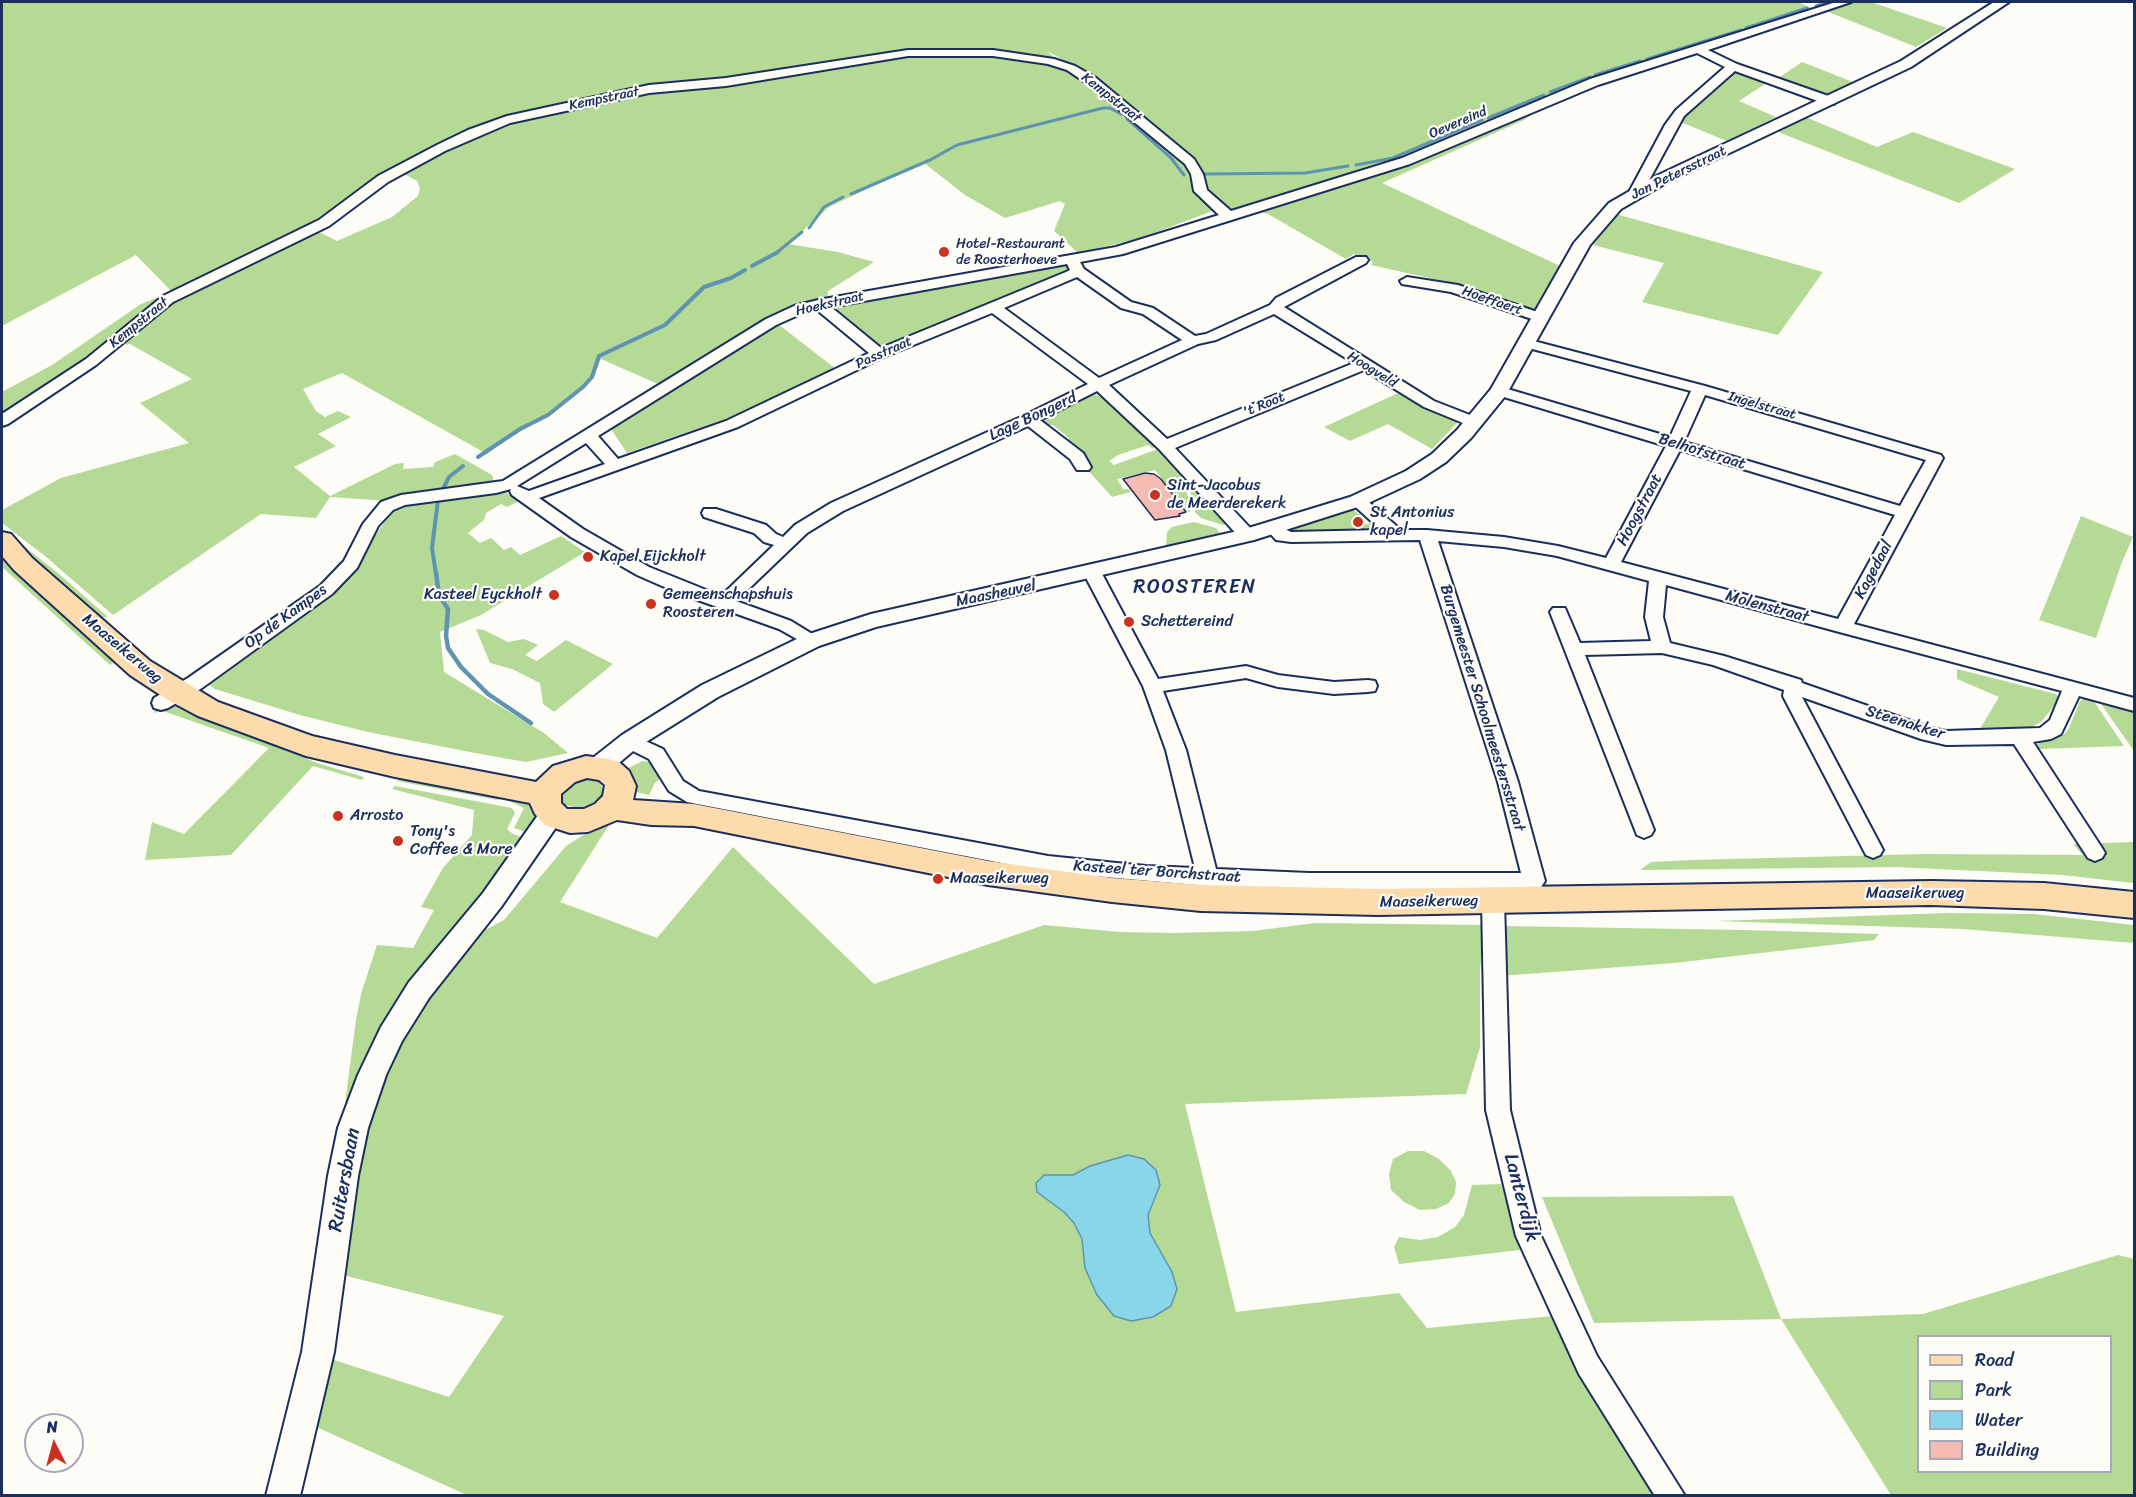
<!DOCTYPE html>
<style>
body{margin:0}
#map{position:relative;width:2136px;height:1497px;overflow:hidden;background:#fdfcf7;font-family:Sriracha,sans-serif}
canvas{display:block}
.frame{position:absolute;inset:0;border:3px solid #1b2f5e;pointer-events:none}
.legend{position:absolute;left:1917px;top:1335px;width:195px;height:138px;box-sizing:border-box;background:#fdfcf7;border:2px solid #a3aaba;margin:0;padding:8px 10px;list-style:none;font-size:18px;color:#1b2f5e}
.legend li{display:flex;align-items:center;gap:12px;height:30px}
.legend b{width:30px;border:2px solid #a3aaba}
.north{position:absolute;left:24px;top:1413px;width:60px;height:60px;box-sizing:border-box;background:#fdfcf7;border:2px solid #a3aaba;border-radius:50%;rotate:354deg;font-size:16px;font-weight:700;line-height:24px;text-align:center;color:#1b2f5e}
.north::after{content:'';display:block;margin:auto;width:21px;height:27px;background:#c8321e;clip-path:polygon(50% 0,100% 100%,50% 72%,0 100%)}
</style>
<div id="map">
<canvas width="2136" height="1497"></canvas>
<div class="frame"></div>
<ul class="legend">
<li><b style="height:8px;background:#fedbac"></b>Road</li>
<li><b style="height:16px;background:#b5da95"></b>Park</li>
<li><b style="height:16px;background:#8ad6e9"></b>Water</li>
<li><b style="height:16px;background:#f5bab1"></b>Building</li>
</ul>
<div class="north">N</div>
</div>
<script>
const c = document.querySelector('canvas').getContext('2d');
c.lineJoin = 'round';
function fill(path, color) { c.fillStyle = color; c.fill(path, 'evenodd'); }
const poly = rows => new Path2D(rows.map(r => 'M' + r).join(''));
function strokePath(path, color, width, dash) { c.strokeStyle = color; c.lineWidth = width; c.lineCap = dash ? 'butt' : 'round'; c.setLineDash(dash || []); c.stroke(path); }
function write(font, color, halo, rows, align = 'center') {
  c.font = font + ' Sriracha,sans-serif'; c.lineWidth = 4.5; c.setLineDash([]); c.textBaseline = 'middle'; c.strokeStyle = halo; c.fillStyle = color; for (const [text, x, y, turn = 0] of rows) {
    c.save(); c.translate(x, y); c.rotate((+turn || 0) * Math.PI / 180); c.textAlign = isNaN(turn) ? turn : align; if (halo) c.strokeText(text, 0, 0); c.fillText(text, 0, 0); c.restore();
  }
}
const green = poly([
 [2,2,1798,2,1812,8,1595,78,1410,153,1235,209,1226,210,1209,194,1205,187,1202,169,1198,164,1094,77,1047,51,1058,61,1002,52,906,51,883,53,739,78,669,85,517,116,389,173,317,231,337,241,392,217,418,196,420,188,417,181,402,173,491,129,511,123,656,90,909,54,1010,55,1065,67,1090,83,1113,107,1185,165,1190,172,1195,190,1215,210,1141,238,1078,253,1054,231,1065,204,1060,201,1005,218,965,195,923,162,829,207,788,244,838,252,874,262,828,291,828,299,779,313,658,384,601,359,591,379,582,390,548,416,502,442,487,454,342,373,303,389,316,411,325,417,338,411,351,417,318,434,336,446,294,467,330,496,395,464,404,463,403,469,433,467,435,462,455,454,492,475,495,485,389,501,330,497,316,518,261,514,113,615,45,556,2,523,2,510,61,478,189,443,140,403,192,379,130,344,122,345,149,320,2,413,2,392,52,365,141,304,172,292,136,255,2,326],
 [1854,2,1871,2,1947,28,1916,47,1826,11],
 [1802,62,1853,82,1825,95,1777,79],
 [1735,67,1771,80,1739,101,1776,117,1727,141,1678,121],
 [1547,104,1524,120,1382,183,1562,267,1535,310,1456,284,1371,265,1373,262,1354,254,1346,259,1268,214,1258,211,1414,161],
 [1803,116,1877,147,1913,132,2015,169,1959,203,1773,130],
 [1616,214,1823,272,1778,335,1642,302,1664,263,1593,245],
 [1059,266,1065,266,1070,271,904,341,878,347,829,309,831,306],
 [778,324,836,369,728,418,627,453,611,429,613,423],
 [1093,393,1102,398,1125,419,1132,420,1156,447,1152,448,1148,445,1118,455,1109,461,1114,465,1158,449,1183,475,1191,511,1188,512,1155,470,1117,479,1123,489,1129,489,1131,492,1112,497,1085,467,1067,443,1069,438,1053,425,1043,425,1036,420],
 [1398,393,1426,409,1458,422,1432,449,1388,424,1350,441,1324,427],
 [1187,477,1228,524,1223,525,1201,518,1195,512],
 [506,492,519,501,507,507,501,504,486,513,484,520,468,533,480,543,491,538,504,550,511,547,520,555,561,536,585,552,481,615,440,632,444,672,544,733,568,753,526,762,475,753,368,732,300,715,215,689,206,683,316,605,348,575,395,507,421,501],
 [1352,509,1364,518,1353,520,1356,525,1374,523,1380,529,1379,531,1286,535,1283,531],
 [2081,516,2133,537,2122,562,2096,638,2039,620],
 [1194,522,1216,528,1220,533,1166,546,1167,532,1172,527],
 [2,529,58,573,108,617,97,617,2,536],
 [2,559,30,583,114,661,113,663,110,665,2,567],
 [476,629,484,630,508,642,524,639,538,645,525,655,537,661,566,640,613,664,554,712,543,704,540,683,512,669,490,663],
 [1957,669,2056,694,2060,699,2041,722,2028,729,1977,734,1999,697,1957,679],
 [2084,698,2093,700,2124,746,2038,749,2036,745,2040,743,2063,735,2068,730,2080,701],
 [2105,700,2134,708,2134,751,2099,701],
 [177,704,317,763,364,777,362,780,313,766,231,855,145,860,152,822,184,834,269,748,163,711,153,713,160,706],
 [642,761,650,762,656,766,662,777,655,783,649,795,636,792,625,778,627,769],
 [402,777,504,797,498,800,397,781],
 [583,778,590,778,601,783,604,793,601,798,583,809,565,805,560,797,564,787],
 [395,786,512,808,515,813,507,829,513,834,527,839,342,1126,356,1020,361,994,377,945,413,948,434,910,421,907,443,868,472,835,474,810,392,789],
 [513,793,536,805,536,827,531,834,514,828,524,808,509,801],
 [609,825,560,902,657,938,733,847,874,984,1044,925,1120,932,1175,933,1253,931,1315,923,1484,925,1480,970,1480,1047,1466,1094,1185,1104,1236,1312,1399,1293,1427,1328,1553,1316,1658,1495,469,1496,312,1425,328,1358,449,1397,504,1316,343,1275,358,1162,370,1107,402,1034,477,934,504,920,566,846,585,834],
 [1128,1155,1160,1185,1148,1215,1150,1233,1159,1251,1085,1268,1082,1239,1074,1223,1064,1212,1060,1176,1073,1175,1090,1166],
 [2134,842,2134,883,2062,875,1897,867,1640,870,1651,862,1692,860,1924,854,2083,855,2073,844],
 [1948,913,2034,914,2134,925,2134,943,1963,929,1716,921],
 [1502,926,1744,930,1879,934,1874,940,1674,963,1500,976],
 [1408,1151,1424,1151,1439,1159,1451,1171,1456,1182,1455,1194,1449,1203,1436,1209,1420,1210,1404,1202,1391,1190,1389,1174,1393,1159],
 [1501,1184,1520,1250,1399,1264,1394,1247,1399,1237,1420,1240,1438,1237,1455,1227,1464,1215,1472,1185],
 [1733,1196,1781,1319,1923,1314,2118,1255,2134,1259,2134,1495,1891,1495,1781,1319,1594,1323,1542,1197],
 [1918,1336,2110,1336,2110,1472,1918,1472]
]);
const water = poly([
 [1128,1155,1144,1159,1156,1170,1160,1185,1148,1215,1150,1233,1172,1272,1177,1289,1171,1306,1153,1317,1131,1321,1114,1316,1097,1295,1085,1268,1082,1239,1074,1223,1064,1212,1037,1192,1036,1183,1044,1175,1073,1175,1090,1166,1128,1155]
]);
const streamFar2 = poly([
 [1816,6,1829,2],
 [1746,28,1807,8],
 [1647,59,1741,30],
 [1595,75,1640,61],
 [1550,92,1590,77],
 [1488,118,1544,95],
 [1127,119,1171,158,1184,175],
 [1356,165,1393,158,1482,120],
 [1205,174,1305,173,1348,166],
 [851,194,930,160,957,145,1103,108,1110,108,1121,114],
 [809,228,824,207,843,197],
 [775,254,802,232]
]);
const streamFar1 = poly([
 [752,266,778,252],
 [478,457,520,429,548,415,583,387,592,377,599,356,665,325,704,287,731,278,745,270],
 [441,493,449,477,463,466],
 [436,574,432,548,438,500]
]);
const stream = poly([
 [436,573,439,595,448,609,446,636,448,648,461,667,488,694,531,723]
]);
const building = poly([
 [1145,473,1154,474,1161,479,1186,512,1179,514,1180,516,1155,520,1123,479,1145,473]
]);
const minor = poly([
 [1836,2,1851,2,1708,50,1737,64,1834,98,1834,104,1826,104,1735,71,1684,116,1640,197,1630,197,1628,194,1665,125,1676,110,1725,67,1697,53,1598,85,1410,164,1123,254,1080,262,1084,269,1131,302,1153,308,1195,336,1206,334,1270,305,1276,298,1356,257,1366,257,1368,260,1366,263,1284,307,1434,401,1480,419,1482,422,1480,425,1468,425,1424,407,1364,370,1175,448,1253,531,1256,535,1253,539,1247,540,1241,539,1159,449,1097,391,1040,420,1083,453,1091,467,1089,470,1077,470,1070,459,1028,426,843,511,807,533,736,601,791,621,817,637,820,641,817,645,811,647,779,629,678,593,637,575,571,537,512,495,510,491,511,489,496,493,405,505,393,510,378,526,357,568,332,594,202,688,168,708,161,710,154,708,152,703,154,698,188,678,320,586,344,561,363,524,381,502,401,495,503,481,766,319,794,306,818,300,1116,247,1219,215,1194,191,1191,174,1185,164,1088,84,1067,70,1048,64,993,56,908,56,726,86,649,93,510,123,445,151,388,182,329,226,173,302,96,365,8,424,2,426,2,414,86,359,163,296,319,220,378,176,437,145,468,130,507,116,649,85,726,78,908,50,993,50,1054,59,1075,66,1096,78,1194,159,1203,174,1207,190,1231,211,1402,158,1590,79,1836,2],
 [1067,264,1070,270,1066,272,881,348,831,307,1067,264],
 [1077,277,1121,308,1143,314,1182,340,1099,378,1004,308,1077,277],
 [817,310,869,353,726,421,618,459,598,436,776,325,803,313,817,310],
 [992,313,1088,384,1023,416,831,503,795,525,783,537,776,534,766,525,716,509,704,509,702,513,704,517,754,533,764,542,774,545,721,596,649,567,583,529,539,498,738,427,884,357,992,313],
 [1274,314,1354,363,1167,439,1109,385,1198,344,1216,340,1274,314],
 [586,443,605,464,529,491,517,486,586,443],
 [1407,277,1458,285,1546,315,1548,318,1541,322,1451,292,1402,284,1400,281,1407,277],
 [1526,339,1705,386,1941,455,1943,458,1854,624,2134,698,2134,711,2079,696,2061,734,2051,739,2033,742,2102,848,2105,853,2102,858,2095,861,2088,858,2014,744,1946,745,1921,739,1802,697,1883,850,1880,855,1873,858,1866,855,1783,696,1784,690,1713,665,1662,653,1585,655,1654,830,1651,835,1644,838,1637,835,1550,612,1553,608,1565,608,1580,643,1651,641,1645,617,1649,581,1557,556,1504,547,1438,541,1518,782,1545,881,1541,887,1534,889,1309,889,1208,886,1048,872,687,802,669,791,649,759,623,746,620,741,623,736,630,734,663,749,683,781,699,791,1048,856,1146,866,1195,868,1166,750,1143,686,1083,572,1086,568,1092,566,1098,568,1101,572,1158,679,1246,666,1278,675,1334,682,1368,680,1375,681,1377,686,1375,691,1368,692,1334,694,1278,687,1246,678,1163,691,1186,750,1216,869,1309,873,1521,873,1498,782,1420,540,1291,542,1276,540,1265,528,1267,524,1273,523,1291,532,1381,530,1349,501,1357,496,1363,497,1401,530,1427,530,1504,537,1558,546,1606,558,1666,446,1494,394,1491,391,1494,388,1504,388,1670,437,1691,391,1521,346,1519,343,1521,340,1526,339],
 [1705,395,1926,460,1900,506,1684,442,1705,395],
 [1680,450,1895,515,1838,619,1621,562,1680,450],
 [1666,585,1843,633,2062,691,2050,720,2040,728,1946,731,1931,728,1802,683,1801,680,1724,656,1670,643,1663,617,1666,585],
 [1493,893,1501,895,1504,901,1510,1110,1541,1236,1597,1356,1685,1496,1655,1496,1579,1374,1516,1236,1486,1110,1482,901,1485,895,1493,893]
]);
const tertiary = poly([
 [1994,2,2009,2,1911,67,1666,183,1621,209,1590,245,1506,395,1471,438,1446,462,1420,479,1364,505,1254,540,876,627,819,646,718,697,638,747,607,773,598,776,589,773,586,767,589,761,622,735,702,685,803,636,871,614,1242,530,1350,497,1406,471,1432,454,1457,430,1491,389,1574,243,1609,203,1654,177,1901,61,1994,2],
 [552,805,561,808,564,814,561,820,501,907,429,998,402,1041,386,1075,368,1128,358,1176,334,1352,300,1496,266,1496,302,1352,328,1176,338,1128,358,1075,381,1027,409,982,483,893,543,808,552,805]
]);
const primary = poly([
 [2,532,11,534,32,558,150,661,218,702,312,736,395,755,536,782,553,766,586,756,608,759,619,762,629,771,636,786,633,800,694,804,988,861,1112,878,1201,885,1378,889,1931,881,2044,883,2134,892,2134,918,2044,909,1931,905,1378,915,1201,911,1112,902,988,885,694,826,651,825,617,820,588,832,570,833,545,825,535,814,530,803,395,777,306,756,198,716,168,700,130,675,14,570,2,556,2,532],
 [587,778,599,780,605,785,603,796,595,804,584,809,567,809,561,803,561,794,575,782,587,778]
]);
const markers = [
 [944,252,6,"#c8321e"],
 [1155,495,6,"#c8321e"],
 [1358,522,6,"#c8321e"],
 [588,557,6,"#c8321e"],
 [554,595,6,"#c8321e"],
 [651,604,6,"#c8321e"],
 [1129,622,6,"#c8321e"],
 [338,816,6,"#c8321e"],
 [398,841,6,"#c8321e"],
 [938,879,6,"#c8321e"]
];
const farStreetnames = [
 ["Kempstraat",1111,98,38],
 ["Kempstraat",604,99,-12],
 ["Oevereind",1458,123,-23],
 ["Jan Petersstraat",1679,173,-26],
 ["Hoeffaert",1492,301,19],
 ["Hoekstraat",830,304,-13],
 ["Kempstraat",139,323,-39],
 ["Passtraat",884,353,-24],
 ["Hoogveld",1372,370,32],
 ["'t Root",1264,405,-22],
 ["Ingelstraat",1762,406,16]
];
const farPoinames = [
 ["Hotel-Restaurant",956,244],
 ["de Roosterhoeve",956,260]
];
const streetNames = [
 ["Lage Bongerd",1033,417,-25],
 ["Belhofstraat",1702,452,17],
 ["Hoogstraat",1640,510,-62],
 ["Kagedaal",1874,570,-62],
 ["Maasheuvel",996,594,-12],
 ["Molenstraat",1767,607,15],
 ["Op de Kampes",286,617,-36],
 ["Maaseikerweg",122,649,40],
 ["Burgemeester Schoolmeestersstraat",1482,708,73],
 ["Steenakker",1905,723,17],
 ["Kasteel ter Borchstraat",1157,872,4],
 ["Maaseikerweg",1915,894],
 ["Maaseikerweg",1429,902,-1]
];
const poiNames = [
 ["Sint-Jacobus",1167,486],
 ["de Meerderekerk",1167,504],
 ["St Antonius",1370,513],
 ["kapel",1370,531],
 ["Kapel Eijckholt",600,557],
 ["Kasteel Eyckholt",542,595,"right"],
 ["Gemeenschapshuis",663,595],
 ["Roosteren",663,613],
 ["Schettereind",1141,622],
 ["Arrosto",350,816],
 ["Tony's",410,832],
 ["Coffee & More",410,850],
 ["Maaseikerweg",950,879]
];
const quarterNames = [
 ["ROOSTEREN",1195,588]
];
const nearStreetnames = [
 ["Ruitersbaan",345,1180,-80],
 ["Lanterdijk",1521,1198,75]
];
fill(green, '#b5da95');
fill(water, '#8ad6e9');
strokePath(water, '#5e93b1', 1.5);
strokePath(streamFar2, '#5e93b1', 3);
strokePath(streamFar1, '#5e93b1', 4);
strokePath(stream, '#5e93b1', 4.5);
fill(building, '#f5bab1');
strokePath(building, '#1b2f5e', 1.5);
strokePath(minor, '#1b2f5e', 4);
strokePath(tertiary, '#1b2f5e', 4);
strokePath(primary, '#1b2f5e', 4);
fill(minor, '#fdfcf7');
fill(tertiary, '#fdfcf7');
fill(primary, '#fedbac');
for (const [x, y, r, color] of markers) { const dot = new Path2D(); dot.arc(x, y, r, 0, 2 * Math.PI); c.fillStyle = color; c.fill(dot); strokePath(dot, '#fdfcf7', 2); }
write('14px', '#1b2f5e', '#fdfcf7', farStreetnames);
write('14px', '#1b2f5e', '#fdfcf7', farPoinames, 'left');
write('16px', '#1b2f5e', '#fdfcf7', streetNames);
write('16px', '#1b2f5e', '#fdfcf7', poiNames, 'left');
c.letterSpacing = '1.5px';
write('20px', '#1b2f5e', '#fdfcf7', quarterNames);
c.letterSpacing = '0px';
write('20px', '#1b2f5e', '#fdfcf7', nearStreetnames);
</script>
